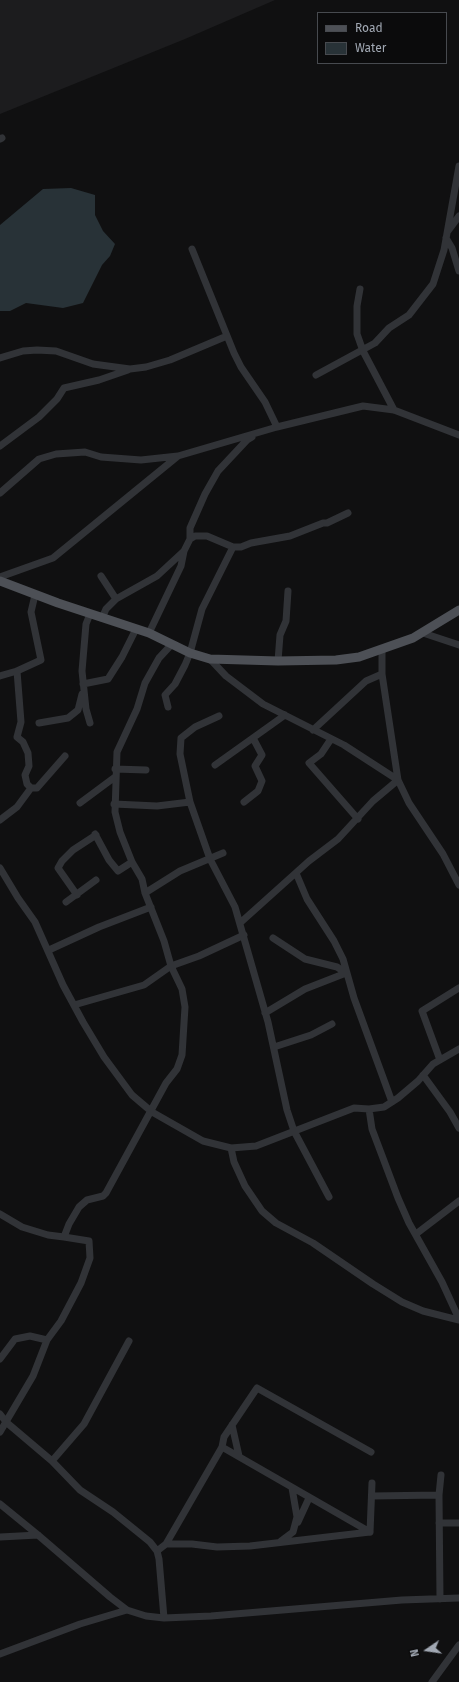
<!DOCTYPE html>
<style>
body{margin:0}
#map{position:relative;width:459px;height:1682px;overflow:hidden;background:#101011;font-family:"Fira Sans",sans-serif}
canvas{display:block}
.legend{position:absolute;left:317px;top:12px;width:130px;height:52px;box-sizing:border-box;background:#0b0b0c;border:1px solid #474a4f;margin:0;padding:5px 7px;list-style:none;font-size:12px;color:#a1a8b3}
.legend li{display:flex;align-items:center;gap:8px;height:20px}
.legend b{width:20px;border:1px solid #474a4f}
.north{position:absolute;left:407px;top:1630px;width:40px;height:40px;-webkit-text-stroke:3px #0b0b0c;paint-order:stroke;rotate:257deg;font-size:11px;font-weight:700;line-height:16px;text-align:center;color:#a1a8b3}
.north::after{content:'';display:block;margin:auto;width:14px;height:18px;background:#a1a8b3;clip-path:polygon(50% 0,100% 100%,50% 72%,0 100%)}
</style>
<div id="map">
<canvas width="459" height="1682"></canvas>
<ul class="legend">
<li><b style="height:5px;background:#4d5056"></b>Road</li>
<li><b style="height:11px;background:#283237"></b>Water</li>
</ul>
<div class="north">N</div>
</div>
<script>
const c = document.querySelector('canvas').getContext('2d');
c.lineJoin = 'round';
function fill(path, color) { c.fillStyle = color; c.fill(path, 'evenodd'); }
const poly = rows => new Path2D(rows.map(r => 'M' + r).join(''));
function strokePath(path, color, width, dash) { c.strokeStyle = color; c.lineWidth = width; c.lineCap = dash ? 'butt' : 'round'; c.setLineDash(dash || []); c.stroke(path); }
const built = poly([
 [0,0,275,0,185,39,0,114]
]);
const water = poly([
 [71,188,95,195,95,215,103,231,115,244,110,256,102,265,83,303,63,308,26,303,10,311,0,311,0,225,43,189]
]);
const minor = poly([
 [0,139,2,138],
 [448,231,459,216],
 [446,238,452,248,459,271],
 [192,249,234,353,241,367,265,402,277,427],
 [360,289,357,306,357,334,363,351,394,410],
 [0,358,23,351,37,350,56,351,93,364,130,369,146,367,170,360,227,336],
 [316,375,375,343,389,328,409,315,433,284,444,250,459,166],
 [0,446,39,417,57,399,64,388,99,380,128,370],
 [0,493,39,459,56,454,85,452,101,457,141,460,178,456],
 [190,539,195,536,207,536,233,547,241,547,251,543,290,536,323,523,327,523,348,513],
 [101,576,116,599],
 [0,577,53,558,178,456,277,427,363,406,394,410,459,435],
 [102,618,106,609,116,599,157,576,184,551],
 [149,633,181,566,184,551,190,539,190,528,205,494,218,471,247,440,252,437],
 [423,633,459,645],
 [382,650,382,674,398,780,409,803,443,854,459,885],
 [210,659,226,676,263,704,344,745,398,780,373,801,338,839,309,861,240,923],
 [278,661,280,635,286,621,288,591],
 [17,671,21,722,17,737,23,742,28,753,29,766,25,775,27,784,31,788],
 [0,676,17,671,41,660,31,612,35,595],
 [83,684,108,679,122,657,136,629],
 [168,707,165,695,175,684,185,665,190,653,202,609,233,547],
 [219,716,195,727,181,738,180,754,190,802,210,859,235,907,268,1022,287,1110,294,1131,329,1197],
 [39,723,68,718,78,710,82,694],
 [90,723,86,709,82,671,86,624,90,614],
 [313,730,366,681,382,674],
 [331,739,321,754,309,763,358,819],
 [215,765,285,715],
 [115,769,146,770],
 [244,802,258,791,262,781,255,766,262,755,253,738],
 [80,803,115,777],
 [114,804,157,806,190,802],
 [0,820,17,807,31,788,37,788,65,756],
 [95,834,109,860,118,871,132,862],
 [0,868,18,898,35,922,63,985,83,1022,104,1057,132,1095,152,1112,203,1141,231,1148,256,1146,354,1108,369,1109,384,1107,398,1098,418,1081,433,1064,459,1049],
 [296,873,307,899,334,941,343,959,354,998,392,1102],
 [145,893,180,871,223,853],
 [77,895,58,868,62,861,73,850,96,835],
 [66,902,96,880],
 [273,938,305,959,337,967,346,973],
 [49,950,99,927,151,907],
 [74,1005,144,985,171,966,199,956,244,935],
 [265,1013,305,989,346,973],
 [274,1047,311,1035,332,1024],
 [440,1060,422,1011,459,988],
 [423,1075,450,1112,459,1128],
 [369,1109,372,1129,398,1198,409,1223,442,1282,459,1319],
 [231,1148,234,1162,245,1186,262,1211,276,1223,313,1243,373,1284,402,1302,423,1311,459,1320],
 [0,1214,22,1227,48,1235,64,1237],
 [416,1234,459,1201],
 [0,1359,15,1339,30,1336,47,1340,61,1321,81,1283,90,1258,89,1241,64,1237,69,1224,79,1207,87,1200,103,1196,106,1193,166,1083,177,1069,182,1055,185,1007,182,989,171,966,164,941,145,893,142,879,132,862,120,832,115,812,117,752,137,709,145,683,159,658,172,644],
 [0,1414,6,1422,52,1461,80,1490,113,1512,150,1542,157,1551,159,1559,164,1618],
 [232,1425,239,1456],
 [0,1432,33,1376,47,1340],
 [222,1447,370,1532],
 [52,1461,84,1424,129,1341],
 [372,1496,439,1495],
 [0,1504,38,1535,110,1597,127,1610,146,1616,164,1618,211,1616,402,1600,459,1598],
 [298,1522,309,1498],
 [439,1523,459,1523],
 [370,1532,372,1483],
 [0,1537,38,1535],
 [281,1541,293,1532,297,1517,292,1488],
 [166,1544,192,1544,217,1547,250,1546,370,1532],
 [157,1551,166,1544,222,1447,224,1437,257,1388,371,1452],
 [440,1599,439,1495,441,1475],
 [0,1654,80,1624,127,1610],
 [432,1682,459,1645]
]);
const major = poly([
 [0,581,58,603,149,633,190,653,210,659,278,661,336,660,359,657,413,638,459,610]
]);
fill(built, '#1c1c1e');
fill(water, '#283237');
strokePath(minor, '#313337', 7);
strokePath(major, '#4d5056', 9);
</script>
